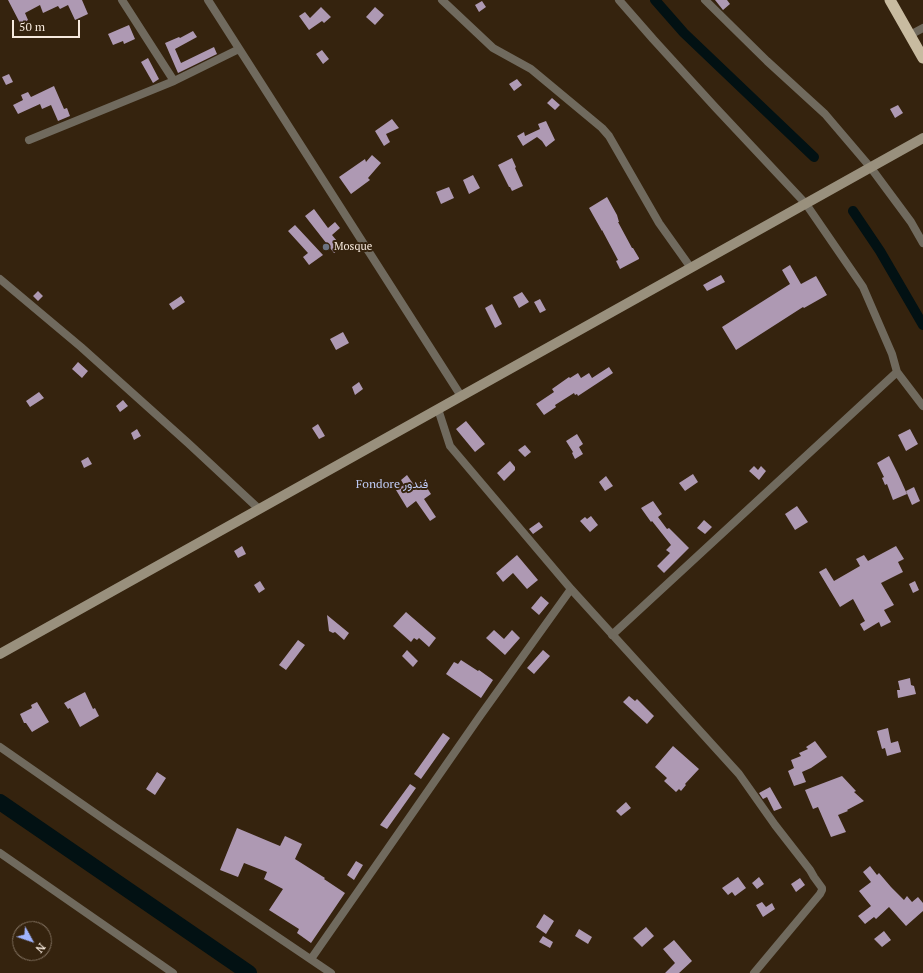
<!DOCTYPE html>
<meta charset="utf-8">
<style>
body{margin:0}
#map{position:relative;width:923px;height:973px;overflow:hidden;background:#35230e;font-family:"PT Serif",serif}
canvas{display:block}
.north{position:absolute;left:12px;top:921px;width:40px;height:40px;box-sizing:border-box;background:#35230e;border:1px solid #827261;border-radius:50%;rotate:130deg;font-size:11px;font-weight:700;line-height:16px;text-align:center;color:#f6e9dd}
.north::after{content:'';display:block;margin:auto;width:14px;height:18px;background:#9fb3fd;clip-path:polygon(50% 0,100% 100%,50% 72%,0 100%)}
.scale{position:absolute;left:12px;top:20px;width:68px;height:18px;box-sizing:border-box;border:2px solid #f6e9dd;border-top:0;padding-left:5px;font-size:12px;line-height:14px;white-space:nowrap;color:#f6e9dd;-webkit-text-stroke:3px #35230e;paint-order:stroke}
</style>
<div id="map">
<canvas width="923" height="973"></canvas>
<div class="north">N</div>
<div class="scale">50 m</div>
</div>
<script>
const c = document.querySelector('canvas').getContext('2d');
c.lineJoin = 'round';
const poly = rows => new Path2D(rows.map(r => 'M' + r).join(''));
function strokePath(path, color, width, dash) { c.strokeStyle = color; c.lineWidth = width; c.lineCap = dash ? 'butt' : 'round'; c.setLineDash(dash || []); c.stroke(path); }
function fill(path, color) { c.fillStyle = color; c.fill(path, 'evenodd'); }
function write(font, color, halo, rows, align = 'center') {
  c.font = font + ' "PT Serif",Vazirmatn,serif'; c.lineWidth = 4; c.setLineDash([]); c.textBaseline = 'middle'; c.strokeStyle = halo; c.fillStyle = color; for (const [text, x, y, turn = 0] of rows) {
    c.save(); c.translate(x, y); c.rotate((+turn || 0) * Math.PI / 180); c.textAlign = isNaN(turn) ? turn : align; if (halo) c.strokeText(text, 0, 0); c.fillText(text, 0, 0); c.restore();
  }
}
const canal = poly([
 [655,0,684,33,814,157],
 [853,211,880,251,923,325]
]);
const river = poly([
 [0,802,249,973]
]);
const building = poly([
 [8,0,82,0,88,14,75,20,68,5,60,9,58,6,43,13,40,5,25,13,28,20,21,25],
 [715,0,727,0,730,4,723,10],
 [482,1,486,7,479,12,475,5],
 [321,7,331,17,324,23,322,21,309,30,299,16,305,12,310,18],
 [375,7,384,15,375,25,366,17],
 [129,25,135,39,124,44,123,41,113,45,108,34],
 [193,31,197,37,175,49,181,63,214,47,217,54,178,73,165,43,179,37,180,38],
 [322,50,329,59,323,64,316,54],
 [148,58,159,79,153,83,141,62],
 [9,74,13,82,6,85,2,77],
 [517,79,522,85,514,91,509,84],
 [54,86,64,109,67,108,70,116,58,121,51,105,42,109,40,104,18,114,13,105,23,100,21,95,28,92,31,97],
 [552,98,560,105,555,110,547,103],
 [898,105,903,113,895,118,890,109],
 [392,119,399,128,386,134,390,142,384,146,375,131],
 [546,121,555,140,546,147,542,141,537,137,523,146,517,136,524,132,525,136,540,129,538,124],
 [372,155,381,163,368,178,370,180,351,194,339,177,365,159,366,162],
 [512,158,516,167,515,168,523,186,512,191,510,187,509,187,498,165],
 [473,175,480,188,469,194,463,180],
 [449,187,454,198,441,204,436,192],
 [607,197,617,215,619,222,618,222,632,248,633,248,639,258,639,259,620,269,616,261,618,260,602,230,602,231,589,208],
 [314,209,328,228,335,222,340,228,332,235,342,247,334,253,305,216],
 [295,225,323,255,309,265,303,257,308,253,288,231],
 [790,265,801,284,816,276,827,295,804,308,803,307,736,350,722,327,790,284,782,270],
 [721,275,725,282,707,291,703,285],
 [38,291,43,296,38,301,33,296],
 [522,292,529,302,519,308,513,297],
 [181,296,185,302,173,310,169,304],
 [540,299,546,310,540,313,534,302],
 [492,304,502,324,495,328,485,308],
 [343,332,349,343,336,350,330,339],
 [78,362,88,371,82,378,72,369],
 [609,367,613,373,578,396,577,394,575,395,574,393,555,405,556,407,544,415,536,404,554,392,552,389,569,377,570,378,578,373,581,378,589,373,592,378],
 [359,382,363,389,355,395,352,387],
 [39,392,44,398,30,407,26,401],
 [123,400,128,406,120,412,116,406],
 [466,421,485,444,475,452,456,429],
 [318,424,325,436,319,439,312,428],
 [137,429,141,436,134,440,131,433],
 [910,429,918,444,906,451,898,435],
 [577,434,583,444,579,447,583,454,575,459,572,453,573,452,566,441],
 [525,445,531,452,525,457,518,450],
 [889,456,898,474,907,494,893,500,887,484,885,485,882,478,884,477,877,463],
 [88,457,92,464,84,468,81,461],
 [510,461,515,467,515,470,504,481,497,473],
 [754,466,758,470,761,466,766,471,759,480,749,471],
 [693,474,698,482,685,491,679,483],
 [407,475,414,485,422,480,431,494,424,499,436,517,430,521,416,501,407,508,396,490,404,485,401,480],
 [606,476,613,486,605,491,599,482],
 [914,487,920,501,912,505,906,491],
 [653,501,662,514,658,517,667,529,669,528,689,548,664,573,657,566,670,553,666,550,671,545,652,521,651,522,641,508],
 [797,506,808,522,795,530,785,514],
 [591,516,598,525,590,532,580,521,585,517,587,519],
 [704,520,712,527,705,534,697,528],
 [539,522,543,527,533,534,529,529],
 [242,546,246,554,238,558,234,551],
 [896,546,904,559,898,562,903,572,881,583,894,605,884,610,891,622,881,627,879,622,864,631,860,624,865,621,853,599,840,607,819,572,826,568,834,581,860,566,856,559,864,555,868,561],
 [517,555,538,580,527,589,513,573,503,582,496,573],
 [260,581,265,589,259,593,254,585],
 [915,581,919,590,913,593,909,584],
 [541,596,549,603,539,615,531,608],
 [406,612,436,638,429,647,419,638,417,640,414,638,411,642,393,626],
 [327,615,349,633,344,640,335,632,333,633,329,631],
 [494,630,504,639,512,630,520,638,505,655,486,638],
 [298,640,305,645,286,670,279,665],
 [407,650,418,661,413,667,402,656],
 [543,650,550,656,534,674,527,668],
 [461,660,478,671,479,670,493,680,481,698,446,674,454,662,458,664],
 [910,678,911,685,914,686,916,694,898,698,897,690,900,690,898,681],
 [85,692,93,709,95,708,99,716,80,727,70,708,68,709,64,703],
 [629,696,635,701,637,699,654,716,647,724,623,702],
 [37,702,49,722,32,732,26,723,24,723,20,714,32,708,31,705],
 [888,728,891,743,898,741,901,752,887,756,885,748,882,749,877,731],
 [443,733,450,738,421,779,414,774],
 [815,741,827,757,811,768,802,772,806,782,794,786,788,771,794,768,791,760,801,756,799,753,808,749,806,747],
 [673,746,699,769,685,784,686,785,681,791,679,789,676,792,664,781,667,778,655,767],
 [157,772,166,778,155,795,146,789],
 [842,776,856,791,854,792,864,801,847,810,848,811,838,815,846,832,831,837,818,807,813,809,805,790],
 [410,784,416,788,387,829,380,825],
 [770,787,782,808,774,811,767,797,763,799,759,793],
 [626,802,631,808,621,816,616,811],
 [237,828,280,846,285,836,302,844,295,859,325,878,324,879,345,893,311,943,297,933,299,929,269,910,283,889,264,879,267,872,244,863,238,877,220,870],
 [356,861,363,865,354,880,347,875],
 [870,866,877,875,879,873,891,887,904,900,907,896,912,902,918,897,923,903,923,911,906,926,889,907,876,919,874,917,865,924,858,916,871,906,859,891,871,882,863,872],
 [738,877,746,888,735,896,732,892,728,895,722,888],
 [759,877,764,884,757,889,752,883],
 [800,878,805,885,796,892,791,884],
 [762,902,766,907,772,903,775,909,763,917,756,905],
 [544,914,554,921,546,934,536,927],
 [646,927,654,936,642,947,633,938],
 [579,929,592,937,588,944,575,936],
 [884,931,891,940,882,947,874,939],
 [543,936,553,942,550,948,539,942],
 [674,940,692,961,679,973,665,973,675,963,663,949]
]);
const minor = poly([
 [122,0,174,81],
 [208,0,461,396],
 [442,0,493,48,531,69,602,128,609,136,659,223,691,268],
 [619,0,653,39,715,107,806,204,863,287,892,354,897,372,923,406],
 [705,0,767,61,825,114,871,168,911,222,923,243],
 [910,35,923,28],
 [29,140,174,81,239,49],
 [0,279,81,347,188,443,259,509],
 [438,409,450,446,571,589,739,774,775,825,810,870,814,877,822,888,822,890,820,894,754,973],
 [612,635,897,372],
 [0,747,115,827,331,973],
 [0,853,173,973],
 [311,959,480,716,571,589]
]);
const secondary = poly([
 [0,654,923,138]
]);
const trunk = poly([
 [890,0,923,58]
]);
const markers = [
 [326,247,4,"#6b7280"]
];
const poiNames = [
 ["Mosque",334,247]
];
const neighbourhoodNames = [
 ["Fondore فندور",392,485]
];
strokePath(canal, '#021113', 10);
strokePath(river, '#021113', 16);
fill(building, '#ae99b3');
strokePath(minor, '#706a5e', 8);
strokePath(secondary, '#99907d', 10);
strokePath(trunk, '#c8bba0', 11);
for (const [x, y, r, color] of markers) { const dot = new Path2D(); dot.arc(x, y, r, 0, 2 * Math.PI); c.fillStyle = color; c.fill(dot); strokePath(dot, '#35230e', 1.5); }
write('11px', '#f6e9dd', '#35230e', poiNames, 'left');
write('12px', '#becaf4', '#35230e', neighbourhoodNames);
</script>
